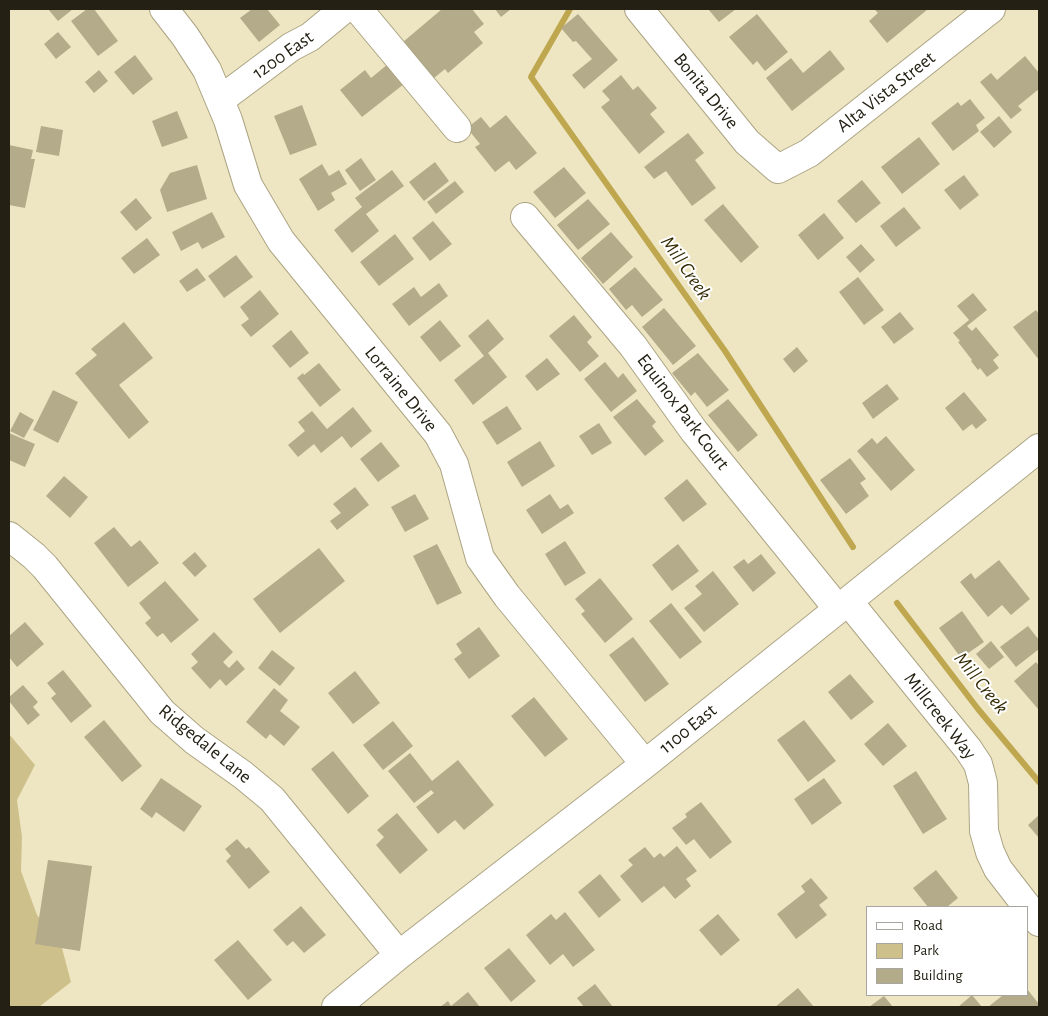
<!DOCTYPE html>
<style>
body{margin:0}
#map{position:relative;width:1048px;height:1016px;overflow:hidden;background:#eee6c3;font-family:"Alegreya Sans",sans-serif}
canvas{display:block}
.frame{position:absolute;inset:0;border:10px solid #242114;pointer-events:none}
.legend{position:absolute;left:866px;top:906px;width:162px;height:90px;box-sizing:border-box;background:#fff;border:1px solid #a7a6a1;margin:0;padding:6px 9px;list-style:none;font-size:15px;color:#242114}
.legend li{display:flex;align-items:center;gap:10px;height:25px}
.legend b{width:25px;border:1px solid #a7a6a1}
</style>
<div id="map">
<canvas width="1048" height="1016"></canvas>
<div class="frame"></div>
<ul class="legend">
<li><b style="height:6px;background:#fff"></b>Road</li>
<li><b style="height:14px;background:#cec08a"></b>Park</li>
<li><b style="height:14px;background:#b3ab8a"></b>Building</li>
</ul>
</div>
<script>
const c = document.querySelector('canvas').getContext('2d');
c.lineJoin = 'round';
function fill(path, color) { c.fillStyle = color; c.fill(path, 'evenodd'); }
const poly = rows => new Path2D(rows.map(r => 'M' + r).join(''));
function strokePath(path, color, width, dash) { c.strokeStyle = color; c.lineWidth = width; c.lineCap = dash ? 'butt' : 'round'; c.setLineDash(dash || []); c.stroke(path); }
function write(font, color, halo, rows, align = 'center') {
  c.font = font + ' "Alegreya Sans",sans-serif'; c.lineWidth = 4; c.setLineDash([]); c.textBaseline = 'middle'; c.strokeStyle = halo; c.fillStyle = color; for (const [text, x, y, turn = 0] of rows) {
    c.save(); c.translate(x, y); c.rotate((+turn || 0) * Math.PI / 180); c.textAlign = isNaN(turn) ? turn : align; if (halo) c.strokeText(text, 0, 0); c.fillText(text, 0, 0); c.restore();
  }
}
const green = poly([
 [9,734,35,765,17,800,22,837,21,871,37,915,62,948,71,982,39,1007,9,1007]
]);
const stream = poly([
 [570,9,531,77,725,351,853,547],
 [897,603,978,709,1039,782]
]);
const building = poly([
 [48,9,73,9,58,21],
 [87,9,94,9,118,41,98,56,71,21],
 [252,9,267,9,280,25,259,42,240,18],
 [442,9,472,9,484,24,474,32,483,43,448,73,445,69,434,78,403,42],
 [495,9,511,9,501,17],
 [708,9,736,9,719,22],
 [874,9,928,9,887,43,869,21,878,13],
 [578,14,618,60,584,89,572,75,592,59,576,41,573,42,561,28],
 [757,14,788,52,765,71,757,61,753,65,729,37],
 [58,32,71,47,56,59,44,44],
 [830,50,845,69,792,111,766,78,791,58,803,73],
 [135,55,153,79,133,95,114,72],
 [1025,56,1039,73,1039,89,1018,106,1022,110,1011,119,980,82,991,73,997,80],
 [388,64,404,84,362,117,340,90,365,70,371,78],
 [99,70,108,81,94,93,85,82],
 [621,75,633,90,638,86,657,108,650,114,665,132,639,154,601,107,610,100,602,91],
 [970,99,985,118,976,125,979,131,953,151,931,123,958,102,961,106],
 [302,105,317,145,290,155,274,116],
 [177,111,188,138,162,147,152,121],
 [506,115,537,153,516,170,509,161,495,172,475,147,480,144,467,128,481,117,490,128],
 [999,116,1012,132,994,148,980,132],
 [41,126,63,130,59,156,36,152],
 [688,133,704,153,695,160,716,188,692,206,666,171,654,179,644,167],
 [919,137,940,164,902,194,881,167],
 [9,145,33,150,31,159,35,159,25,208,9,205],
 [361,158,376,180,360,191,345,170],
 [435,162,449,181,424,201,409,182],
 [322,164,329,176,339,170,347,184,331,193,335,200,318,211,299,179],
 [197,165,207,199,167,212,160,190,170,173],
 [564,167,586,193,555,218,533,192],
 [392,170,404,186,366,214,379,231,352,253,334,230,362,207,355,198],
 [964,175,979,195,960,210,944,190],
 [862,180,881,203,856,223,837,201],
 [455,181,464,192,436,214,427,202],
 [136,198,152,218,136,231,120,212],
 [588,199,610,224,578,250,557,225],
 [723,204,759,247,741,263,704,220],
 [904,207,921,228,896,247,880,226],
 [212,212,225,237,202,249,198,242,181,251,172,232],
 [824,213,844,238,818,260,798,235],
 [433,221,452,244,430,261,412,238],
 [611,232,633,257,603,284,581,258],
 [395,234,414,259,379,286,360,262],
 [147,238,160,255,134,274,121,258],
 [861,244,875,260,860,273,846,257],
 [236,255,253,277,224,298,208,276],
 [635,267,663,300,642,317,632,305,626,310,609,289],
 [197,268,206,280,187,292,179,281],
 [858,277,884,310,864,325,839,292],
 [439,283,448,296,409,326,392,304,414,287,421,297],
 [260,290,279,314,251,337,241,325,249,319,240,307],
 [973,293,987,310,967,326,972,331,976,327,999,355,993,360,999,368,987,377,980,368,978,370,971,361,972,360,958,342,960,341,953,333,969,320,957,306],
 [664,308,696,346,673,365,642,327],
 [1036,310,1039,314,1039,360,1013,327],
 [900,312,914,329,894,344,881,327],
 [574,315,592,337,587,342,599,356,580,372,549,336],
 [488,319,504,339,488,353,507,377,473,405,454,380,484,356,468,336],
 [440,320,461,346,440,362,420,337],
 [124,322,153,358,119,385,149,422,129,439,75,373,97,355,91,349],
 [291,330,309,353,290,368,272,346],
 [797,347,808,361,794,373,783,359],
 [698,353,729,390,707,407,695,392,691,396,672,373],
 [547,358,560,374,537,391,525,376],
 [605,362,618,378,623,373,637,391,611,412,584,379],
 [319,363,341,390,320,407,297,378,303,373,304,375],
 [887,384,899,399,873,419,862,403],
 [53,390,78,402,58,443,33,430],
 [964,392,987,420,976,429,972,424,963,431,945,408],
 [637,399,656,422,652,426,664,441,645,456,613,417],
 [728,399,758,435,738,452,708,415],
 [507,406,522,429,497,445,482,422],
 [353,407,372,431,351,448,342,436,321,453,314,444,298,457,288,445,305,431,298,422,312,411,327,429],
 [20,412,34,420,24,438,10,431],
 [599,423,612,443,592,455,579,436],
 [9,433,35,444,25,467,9,460],
 [886,436,915,470,891,491,857,451,872,438,877,444],
 [540,441,555,466,522,487,507,462],
 [381,442,400,466,378,482,360,459],
 [850,458,866,479,860,483,869,496,846,514,820,480],
 [64,476,88,497,70,518,46,496],
 [687,479,707,504,683,522,664,498],
 [355,487,369,505,337,530,330,521,341,513,333,504],
 [415,494,429,519,405,532,391,507],
 [550,494,560,509,568,504,574,513,542,534,526,510],
 [114,527,131,547,140,540,159,563,128,587,94,543],
 [565,541,586,573,565,586,545,554],
 [437,544,462,593,437,605,413,556],
 [678,544,699,571,672,591,652,565],
 [319,548,345,581,280,633,253,599],
 [195,552,207,566,195,577,182,563],
 [761,554,776,573,753,592,733,567,744,559,748,564],
 [999,560,1030,599,1011,615,1002,605,988,617,960,582,971,573,975,579],
 [713,571,739,604,704,632,684,608,702,594,695,586],
 [600,578,633,619,605,643,581,614,585,611,575,599],
 [165,581,199,620,171,643,163,633,157,637,145,623,151,618,139,603],
 [671,603,702,642,680,659,649,621],
 [962,611,984,642,961,658,939,628],
 [25,622,44,644,17,667,9,657,9,636],
 [1028,626,1039,640,1039,649,1016,667,1000,647],
 [479,627,500,656,469,679,454,659,462,653,456,644],
 [214,632,233,652,223,662,229,668,237,660,245,669,226,686,220,679,210,689,191,668,198,662,191,654],
 [633,637,669,684,645,702,609,655],
 [991,641,1004,657,989,669,976,654],
 [272,650,295,668,280,686,258,668],
 [1036,662,1039,666,1039,708,1038,709,1014,681],
 [63,670,92,706,71,723,51,698,56,694,47,683],
 [355,671,380,703,353,724,328,693],
 [850,674,874,702,851,720,828,692],
 [23,685,38,702,33,707,40,715,28,725,9,701,9,697],
 [274,688,288,700,280,711,300,727,284,746,270,734,266,739,246,722],
 [534,697,568,739,545,757,511,716],
 [104,720,142,766,122,782,84,737],
 [804,720,836,761,808,782,777,740],
 [393,721,413,746,383,770,363,745],
 [888,723,907,746,883,766,864,744],
 [333,751,369,796,348,814,311,769],
 [410,753,432,781,458,760,494,805,464,830,455,820,438,834,416,807,434,793,431,790,414,803,388,771],
 [916,771,947,819,923,834,893,786],
 [161,778,202,806,184,832,156,812,152,818,140,809],
 [824,778,842,803,812,825,794,799],
 [701,802,732,842,710,859,694,839,686,845,672,828,687,817,685,814],
 [397,813,428,850,400,874,376,845,384,837,377,830],
 [1039,815,1039,838,1028,825],
 [237,839,246,849,249,847,270,872,249,889,226,861,231,856,225,849],
 [677,846,697,871,686,879,691,886,675,899,664,886,642,903,620,876,633,865,628,860,645,847,654,858,660,853,664,857],
 [48,860,92,866,80,951,35,944],
 [936,870,958,898,947,907,928,907,913,888],
 [600,874,621,900,599,918,578,892],
 [811,878,828,898,819,905,827,915,796,939,777,914,805,892,801,886],
 [301,906,326,935,304,953,293,941,287,946,273,930],
 [565,912,595,950,573,967,563,954,550,965,526,935,551,914,556,920],
 [718,914,740,940,721,956,699,930],
 [238,940,272,980,248,1000,214,960],
 [509,948,536,981,511,1002,484,968],
 [595,984,613,1007,584,1007,577,998],
 [798,988,814,1007,775,1007],
 [1027,989,1039,1004,1039,1007,988,1007,1003,995,1027,995],
 [468,992,480,1007,440,1007,448,1001,451,1006],
 [972,995,982,1007,958,1007],
 [884,996,893,1007,869,1007]
]);
const minor = poly([
 [164,9,185,36,207,70,228,120,248,185,281,241,438,434,454,464,480,558,507,596,645,764],
 [358,9,457,128],
 [639,9,747,142,778,169,809,153,991,9],
 [220,100,291,47,310,37,344,9],
 [525,217,633,346,694,431,838,609],
 [9,536,34,556,45,567,162,712,194,740,243,775,272,799,399,955],
 [848,601,968,749,978,764,983,783,984,831,990,852,998,869,1039,922],
 [336,1007,399,955,645,764,1039,448]
]);
const streetNames = [
 ["1200 East",283,55,-35],
 ["Bonita Drive",706,91,51],
 ["Alta Vista Street",886,92,-38],
 ["Lorraine Drive",401,389,51],
 ["Equinox Park Court",683,412,53],
 ["Millcreek Way",940,716,52],
 ["1100 East",688,729,-39],
 ["Ridgedale Lane",205,744,39]
];
const waterNames = [
 ["Mill Creek",686,268,55],
 ["Mill Creek",981,683,51]
];
fill(green, '#cec08a');
strokePath(stream, '#bea74e', 6);
fill(building, '#b3ab8a');
strokePath(minor, '#aca483', 30);
strokePath(minor, '#fff', 28);
write('19px', '#242114', '#fff', streetNames);
write('italic 20px', '#362d05', '#fff', waterNames);
</script>
